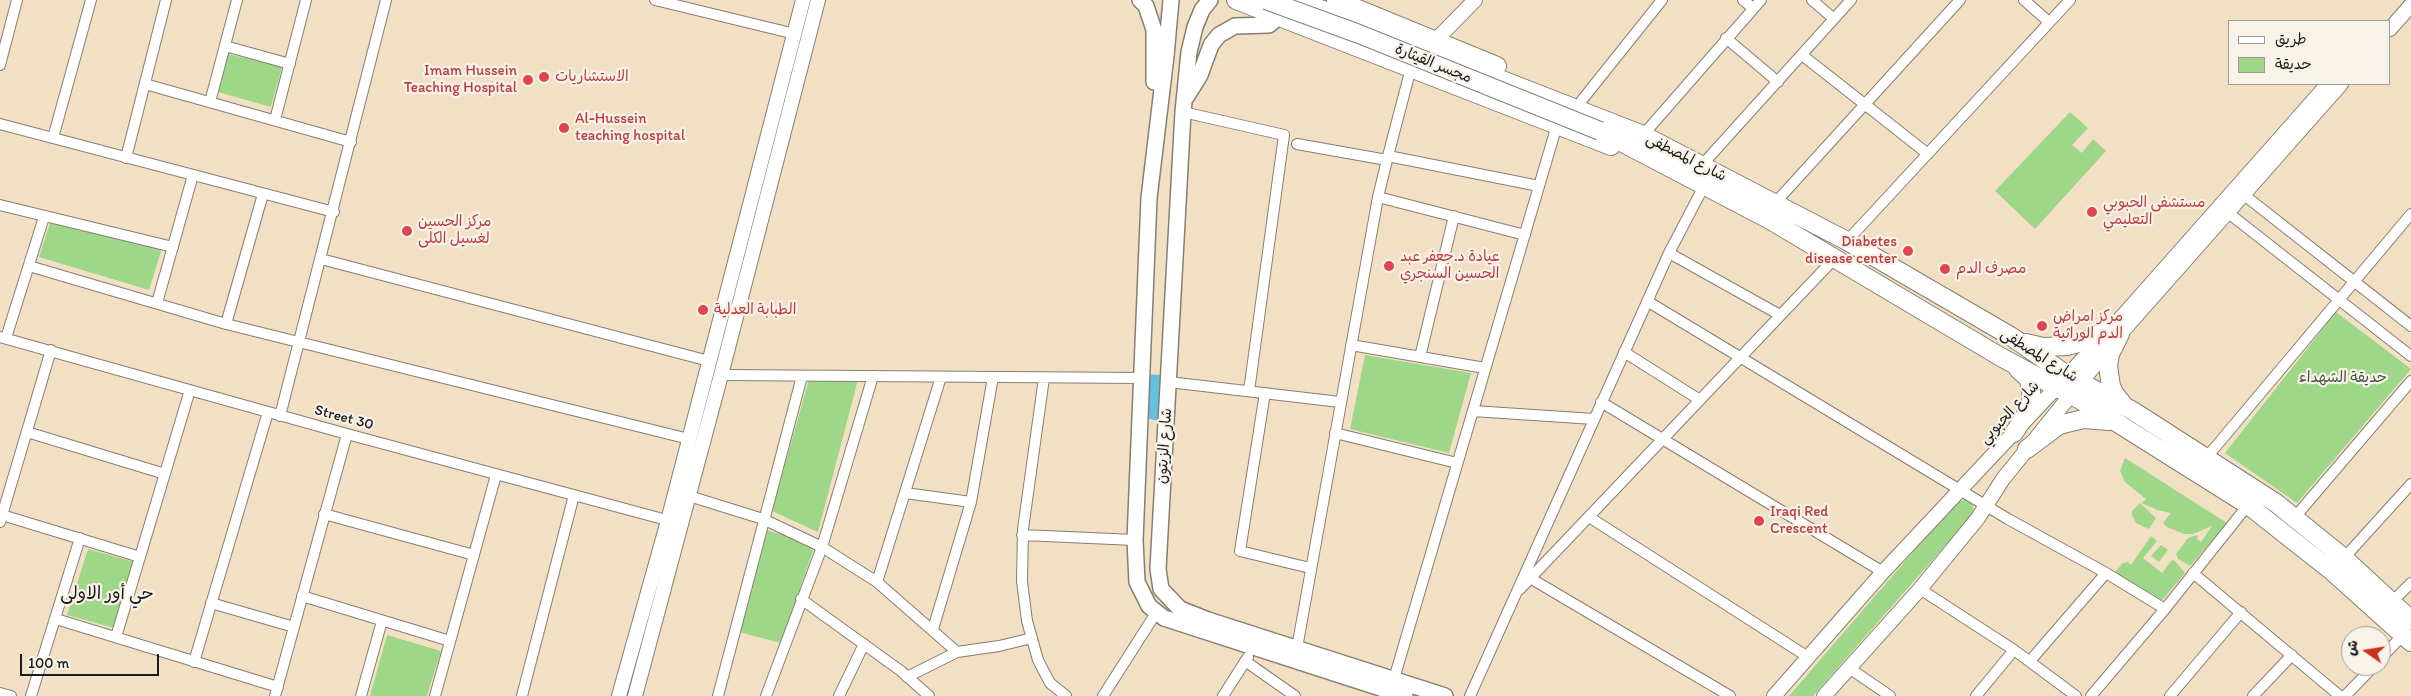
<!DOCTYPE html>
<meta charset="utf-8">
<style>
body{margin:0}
#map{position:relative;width:2411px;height:696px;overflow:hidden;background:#f2e0c4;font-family:Itim,"Playpen Sans Arabic",sans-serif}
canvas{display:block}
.legend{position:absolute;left:2228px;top:20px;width:162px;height:65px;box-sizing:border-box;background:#f7f3e8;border:1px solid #9f9d96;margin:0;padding:6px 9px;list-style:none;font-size:15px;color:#1c1c1c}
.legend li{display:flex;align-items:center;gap:10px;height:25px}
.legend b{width:25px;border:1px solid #9f9d96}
.north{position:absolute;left:2341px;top:626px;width:50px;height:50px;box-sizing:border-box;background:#f7f3e8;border:1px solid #9f9d96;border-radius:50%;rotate:283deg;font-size:14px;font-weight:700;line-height:20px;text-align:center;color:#1c1c1c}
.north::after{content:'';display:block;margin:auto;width:18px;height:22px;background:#c8321e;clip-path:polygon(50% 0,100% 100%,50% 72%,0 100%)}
.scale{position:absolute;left:20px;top:654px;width:139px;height:22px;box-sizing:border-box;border:2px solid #1c1c1c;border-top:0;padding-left:6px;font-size:15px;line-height:18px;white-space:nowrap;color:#1c1c1c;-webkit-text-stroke:4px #f7f3e8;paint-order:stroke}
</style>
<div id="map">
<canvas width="2411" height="696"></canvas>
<ul class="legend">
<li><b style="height:6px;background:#fff"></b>طريق</li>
<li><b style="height:14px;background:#9fd789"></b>حديقة</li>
</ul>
<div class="north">ش</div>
<div class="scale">100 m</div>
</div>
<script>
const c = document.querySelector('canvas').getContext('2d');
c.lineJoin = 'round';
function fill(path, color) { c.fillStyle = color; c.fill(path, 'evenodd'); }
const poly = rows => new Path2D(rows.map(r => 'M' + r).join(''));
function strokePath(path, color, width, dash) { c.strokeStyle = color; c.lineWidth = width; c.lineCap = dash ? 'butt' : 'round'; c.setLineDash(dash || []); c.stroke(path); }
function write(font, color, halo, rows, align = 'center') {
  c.font = font + ' Itim,"Playpen Sans Arabic",sans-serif'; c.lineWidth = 4.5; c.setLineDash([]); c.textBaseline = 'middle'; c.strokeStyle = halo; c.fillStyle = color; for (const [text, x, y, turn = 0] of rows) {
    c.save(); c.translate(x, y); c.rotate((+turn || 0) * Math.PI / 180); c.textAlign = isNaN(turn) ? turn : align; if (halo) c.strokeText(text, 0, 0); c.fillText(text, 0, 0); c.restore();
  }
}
const green = poly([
 [228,54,282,67,271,107,218,92],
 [2070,112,2088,128,2072,145,2082,153,2093,139,2106,151,2035,229,1995,191],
 [50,223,163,245,149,290,39,257],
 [2336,312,2411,369,2297,503,2225,453],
 [1365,355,1471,373,1449,453,1350,429],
 [859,376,818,532,772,511,809,379],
 [2125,458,2227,523,2190,566,2178,559,2176,554,2188,538,2198,535,2197,539,2201,542,2212,526,2193,534,2184,534,2167,527,2163,523,2171,513,2157,510,2142,503,2146,499,2125,482,2120,471],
 [1965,500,1973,504,1973,514,1813,696,1789,696,1956,502],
 [2140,503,2156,518,2149,529,2136,523,2132,515,2132,511],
 [767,530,815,545,781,643,739,632],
 [2151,536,2157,541,2143,558,2162,573,2172,560,2175,561,2185,573,2162,600,2115,572,2123,563,2128,562,2131,565],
 [2161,545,2168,550,2159,562,2151,556],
 [88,549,134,562,114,628,67,615],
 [387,635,441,651,427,696,370,696]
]);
const water = poly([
 [1145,374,1162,375,1160,421,1144,418]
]);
const street = poly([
 [655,0,795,34],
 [1743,0,1753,8],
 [1812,0,1834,19],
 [2024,0,2049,22],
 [1726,38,1778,82],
 [225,46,290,64],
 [1802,55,1928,154],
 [0,65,17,0],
 [145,84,351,142],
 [1582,100,1662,0],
 [210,102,237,0],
 [1183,112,1284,135,1249,391],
 [275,120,306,0],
 [0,124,334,212],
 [1643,135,1761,0],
 [53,138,91,0],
 [1297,144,1387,160],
 [1388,156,1411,68],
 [126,158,166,0],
 [1702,165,1851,0],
 [2239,191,2411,326],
 [1378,197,1525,235],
 [1775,203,1960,0],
 [0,205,173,247],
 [2222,208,2411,356],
 [1847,241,2070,0],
 [1669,253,1780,315],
 [321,259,709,361],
 [29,266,226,324,689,439],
 [1647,301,2008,519,2106,573,2165,609],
 [157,303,193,175],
 [226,324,263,194],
 [0,337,347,434,674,522],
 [6,338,44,217],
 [1351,345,1485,368],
 [1624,352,1700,400],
 [1420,357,1454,216],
 [721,375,1142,378],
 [1044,378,1023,529,1022,581,1027,621,1038,660,1050,683,1066,696],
 [1169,382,1340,402],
 [1265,393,1240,551,1310,568],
 [1601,402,1883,572],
 [1473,411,1594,419],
 [280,416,386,0],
 [27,432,165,474],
 [1335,433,1457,463],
 [2207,457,2411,214],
 [905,493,971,502],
 [689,496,763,519,822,547,877,582,957,652],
 [324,514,474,555],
 [2,515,140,557],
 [1589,517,1808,657],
 [2295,517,2411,381],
 [0,522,51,350],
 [1022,535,1135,540],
 [2344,558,2411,484],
 [2193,573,2340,696],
 [1530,578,1730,696],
 [877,582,941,377],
 [1520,589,1835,258],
 [1920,589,2014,650,2076,696],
 [302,596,450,641],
 [801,599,901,671,929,696],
 [2393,601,2411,583],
 [211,603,294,627],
 [56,619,278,687],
 [933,629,971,502,993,377],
 [116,637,190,390],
 [1297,648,1378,197,1388,156,1539,186],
 [2381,658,2404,634],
 [1245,661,1295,696],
 [2030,661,2106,573],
 [194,662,268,412],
 [1849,668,1890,696],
 [907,677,957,652,999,646,1032,638],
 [1394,679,1557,125],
 [0,693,11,696],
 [31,696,80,538],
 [275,696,347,434],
 [361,696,382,621],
 [435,696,496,475],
 [522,696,574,495],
 [718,696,802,376],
 [766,696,822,547,873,376],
 [839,696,864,644],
 [1103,696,1156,613],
 [1223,696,1248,657],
 [1470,696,1669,253,1705,184],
 [1976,696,2014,650],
 [2091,696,2165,609,2248,505],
 [2170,696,2241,612],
 [2253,696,2292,655],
 [2345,696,2374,666]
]);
const secondary = poly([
 [2390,29,2411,5],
 [1436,40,1475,0],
 [619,696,668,521,803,0],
 [635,696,721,375,818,0],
 [1774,696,1883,572,2113,327,2328,84],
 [1824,696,1920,589,1978,518,2003,479,2120,334,2341,84]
]);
const primary = poly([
 [1140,0,1146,6,1154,30,1154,82],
 [1171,0,1166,56,1149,198,1135,540,1137,582,1149,606,1164,618,1405,696],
 [1210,0,1202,10,1195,27,1189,52,1183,112,1158,569,1161,589,1180,609,1208,620,1445,696],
 [1187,96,1200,75,1211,45,1219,35,1235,26,1269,25,1280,16]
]);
const highway = poly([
 [1236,0,1611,146],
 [1297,0,1643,135,1847,241,2012,337,2061,371,2133,411,2276,503,2344,558,2411,620],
 [1336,0,1497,66],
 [1600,131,1770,220,1999,356,2084,402,2248,505,2333,572,2411,642],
 [2120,334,2110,354,2108,366,2111,386,2114,393,2122,403],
 [2026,343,2043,347,2067,346,2086,341,2113,327],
 [2014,433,2028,411,2032,398,2029,379,2018,369],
 [2027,449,2059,425,2083,419,2109,421]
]);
const highwayBridge = poly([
 [1266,0,1359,34,1600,131]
]);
const markers = [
 [544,77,6,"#e0444e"],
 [528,80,6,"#e0444e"],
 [564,128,6,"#e0444e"],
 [2092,212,6,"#e0444e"],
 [407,231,6,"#e0444e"],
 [1908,251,6,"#e0444e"],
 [1389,266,6,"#e0444e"],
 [1945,269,6,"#e0444e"],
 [703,310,6,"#e0444e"],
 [2042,326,6,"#e0444e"],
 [1759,521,6,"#e0444e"]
];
const streetNames = [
 ["مجسر القيثارة",1433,64,22],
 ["شارع المصطفى",1686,158,27],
 ["شارع المصطفى",2039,356,32],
 ["شارع الحبوبي",2010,413,-47],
 ["Street 30",344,418,15],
 ["شارع الزيتون",1165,446,-86]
];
const healthNames = [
 ["Imam Hussein",517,71,"right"],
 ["Teaching Hospital",517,88,"right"],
 ["الاستشاريات",555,77],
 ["Al-Hussein",575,119],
 ["teaching hospital",575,136],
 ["مستشفى الحبوبي",2103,203],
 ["التعليمي",2103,220],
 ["مركز الحسين",418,222],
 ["لغسيل الكلى",418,239],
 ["Diabetes",1897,242,"right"],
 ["disease center",1897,259,"right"],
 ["عيادة د.جعفر عبد",1400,257],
 ["الحسين السنجري",1400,274],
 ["مصرف الدم",1956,269],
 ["الطبابة العدلية",714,310],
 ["مركز امراض",2053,317],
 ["الدم الوراثية",2053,334],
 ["Iraqi Red",1770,512],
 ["Crescent",1770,529]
];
const parkNames = [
 ["حديقة الشهداء",2343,378]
];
const quarterNames = [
 ["حي أور الاولى",107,594]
];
fill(green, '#9fd789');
fill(water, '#62c0e0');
strokePath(street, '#877e70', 12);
strokePath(secondary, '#877e70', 16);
strokePath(primary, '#877e70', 18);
strokePath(highway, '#877e70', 20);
strokePath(street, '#fff', 10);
strokePath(secondary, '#fff', 14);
strokePath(primary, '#fff', 15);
strokePath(highway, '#fff', 18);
strokePath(highwayBridge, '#877e70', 20, []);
strokePath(highwayBridge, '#fff', 18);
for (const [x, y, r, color] of markers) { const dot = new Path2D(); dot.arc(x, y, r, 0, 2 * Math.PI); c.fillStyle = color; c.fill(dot); strokePath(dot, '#f7f3e8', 2); }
write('15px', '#1c1c1c', '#f7f3e8', streetNames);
write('15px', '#be3a42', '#f7f3e8', healthNames, 'left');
write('15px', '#43543d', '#f7f3e8', parkNames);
write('18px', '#1c1c1c', '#f7f3e8', quarterNames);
</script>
